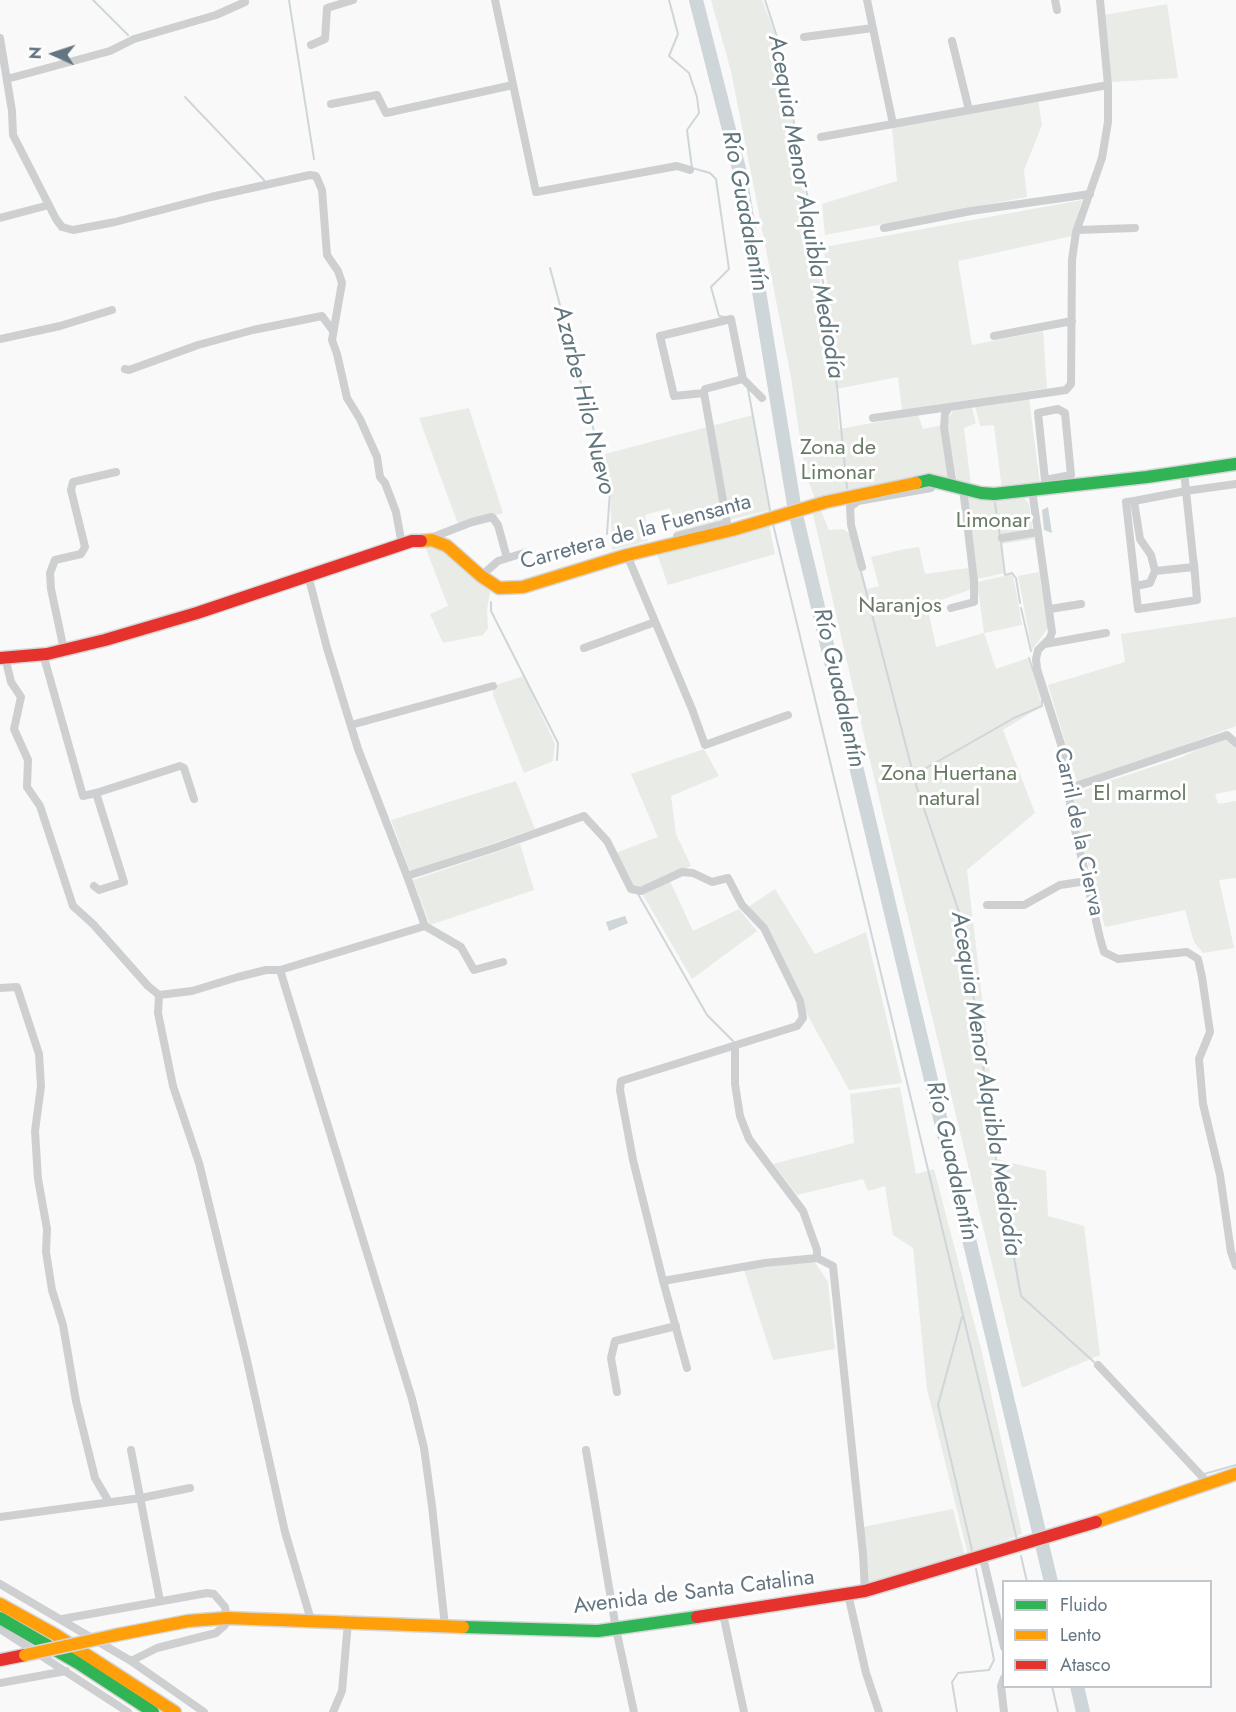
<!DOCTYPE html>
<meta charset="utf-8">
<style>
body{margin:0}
#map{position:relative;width:1236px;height:1712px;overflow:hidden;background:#f9f9f9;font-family:Jost,sans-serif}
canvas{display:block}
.legend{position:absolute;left:1002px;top:1580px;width:210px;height:108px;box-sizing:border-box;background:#fff;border:2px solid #c1c8cd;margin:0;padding:8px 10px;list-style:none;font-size:18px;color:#657683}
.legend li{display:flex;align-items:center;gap:12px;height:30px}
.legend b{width:30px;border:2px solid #c1c8cd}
.north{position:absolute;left:24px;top:24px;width:60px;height:60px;-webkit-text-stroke:4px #fff;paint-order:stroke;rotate:273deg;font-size:16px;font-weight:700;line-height:24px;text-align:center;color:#657683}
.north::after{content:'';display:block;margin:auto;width:21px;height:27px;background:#657683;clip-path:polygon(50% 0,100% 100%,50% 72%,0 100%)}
</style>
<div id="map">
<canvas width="1236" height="1712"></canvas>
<ul class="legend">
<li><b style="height:8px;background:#30b455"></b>Fluido</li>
<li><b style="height:8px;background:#ff9f0a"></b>Lento</li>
<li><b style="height:8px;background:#e5322d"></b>Atasco</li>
</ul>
<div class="north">N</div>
</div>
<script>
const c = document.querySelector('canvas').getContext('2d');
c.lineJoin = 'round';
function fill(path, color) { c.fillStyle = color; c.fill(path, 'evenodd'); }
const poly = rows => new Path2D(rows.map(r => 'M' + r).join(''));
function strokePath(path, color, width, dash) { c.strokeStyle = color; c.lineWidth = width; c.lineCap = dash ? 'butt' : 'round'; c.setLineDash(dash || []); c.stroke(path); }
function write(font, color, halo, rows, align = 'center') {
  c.font = font + ' Jost,sans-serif'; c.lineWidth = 6; c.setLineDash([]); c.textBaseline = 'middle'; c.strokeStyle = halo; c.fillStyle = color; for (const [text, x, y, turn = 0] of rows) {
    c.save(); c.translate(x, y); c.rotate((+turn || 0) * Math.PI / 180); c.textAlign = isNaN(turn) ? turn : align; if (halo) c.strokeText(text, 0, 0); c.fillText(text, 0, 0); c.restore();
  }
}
const green = poly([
 [711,0,762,0,780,46,833,359,824,247,1082,200,1072,236,958,261,972,345,1043,331,1047,388,902,410,898,377,836,389,839,429,918,415,923,429,944,425,948,478,926,476,815,498,808,481,802,452,791,377,731,71],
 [1167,4,1178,78,1111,82,1104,15],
 [1038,100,1042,125,1024,170,1027,197,825,235,822,204,897,181,892,127],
 [1029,398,1040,484,1002,489,994,425,980,426,975,406],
 [469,408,503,513,459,527,419,418],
 [972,408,976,423,964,428,971,485,957,482,947,422,953,410],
 [753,415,770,510,676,533,670,508,645,515,648,541,612,550,610,491,605,454],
 [966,497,998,500,1024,498,1029,504,1034,539,1001,544,1005,573,977,579],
 [821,511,829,530,843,529,852,535,867,589,879,586,871,557,905,549,919,547,925,574,968,568,975,588,927,605,936,647,984,633,977,582,1013,574,1022,625,984,633,996,669,1028,658,1042,706,1003,730,1035,813,967,870,988,1049,996,1159,1046,1171,1048,1216,1084,1226,1100,1355,1022,1388,864,736,813,514],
 [769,525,775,554,668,585,657,554],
 [424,544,440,547,454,557,490,592,487,610,488,628,483,635,443,643,430,614,448,606],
 [1039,572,1048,628,1032,650,1018,576],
 [1236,617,1236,726,1078,785,1048,685,1125,662,1121,634],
 [524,676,555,744,553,761,524,773,493,695,493,686],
 [1227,735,1236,745,1236,790,1215,794,1218,804,1236,801,1236,878,1219,880,1234,948,1203,953,1194,942,1185,910,1105,927,1070,796,1097,785,1182,757],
 [704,749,719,776,671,796,676,834,691,866,641,891,631,889,613,854,658,837,631,774],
 [516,781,535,829,410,872,391,820],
 [520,844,534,890,430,925,413,880],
 [670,881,693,931,739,909,757,931,692,979,643,895],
 [775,889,815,954,866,932,902,1083,849,1090,748,907],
 [900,1087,916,1174,934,1169,981,1349,1022,1534,968,1555,927,1389,913,1248,893,1235,885,1186,868,1191,863,1179,797,1195,773,1164,854,1143,850,1094],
 [814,1261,828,1282,835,1349,773,1360,744,1270],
 [953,1509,965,1556,868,1584,863,1527]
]);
const water = poly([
 [1048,507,1052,533,1044,530,1042,510],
 [625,916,628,923,609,931,606,922]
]);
const stream = poly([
 [93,0,128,35],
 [289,0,314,159],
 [669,0,678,34,669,56,689,73,697,97,699,113,687,130,692,168,710,173,716,179,729,269,711,287,719,316,725,317],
 [765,0,780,46,831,326,847,488],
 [185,97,264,180,265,183],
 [550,268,610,491,607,534],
 [748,389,770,510],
 [995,503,1000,537],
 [773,524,1017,1540],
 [1001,542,1005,575,1012,573,1016,578,1020,603],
 [860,568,916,785,964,927,996,1159,1021,1296,1094,1362],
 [491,602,491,611,558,743,557,760],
 [1021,608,1031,651],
 [914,775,1014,718,1042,706,1042,699,1029,658],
 [638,894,707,1015,733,1041],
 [962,1317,938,1405,972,1550],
 [1204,1474,1236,1465],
 [1021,1556,1027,1582],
 [1052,1686,1058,1712],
 [957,1712,952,1682,958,1673,989,1670,994,1660,976,1569]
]);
const river = poly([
 [696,0,739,169,795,511,1051,1582],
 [1077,1686,1083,1712]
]);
const street = poly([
 [495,0,536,192,677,166,690,170],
 [867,0,893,124],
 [1055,0,1057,10],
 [804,37,873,28],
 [0,38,12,111,13,135,56,219,62,227,73,230,115,222,211,197,310,175,316,176,322,190,327,255,338,271,342,283,332,340,337,354,347,398,360,419,377,457,380,477,385,483,396,512,402,545],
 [952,41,969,110],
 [311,45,325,39,327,8,353,0],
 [7,79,110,51,134,39,216,15,245,2],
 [331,104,377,95,386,113,513,85],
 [821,137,1108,85],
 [0,218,49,205],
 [884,228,971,211,1090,194],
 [1077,230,1135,228],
 [994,336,1072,321],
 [0,339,60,326,112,310],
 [125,369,129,370,198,345,253,330,322,316,333,331],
 [704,393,674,396,660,336,731,319,743,379],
 [873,418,949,407],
 [1184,471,1186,491,1194,567,1155,571,1151,555,1140,539,1134,501,1186,491,1236,484],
 [1045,480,1071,475,1065,413,1058,409,1038,413,1045,480,1046,488],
 [953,486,944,427,945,414,949,407,1066,390,1071,384,1072,260,1076,232,1102,158,1108,122,1108,85,1100,0],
 [1032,490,1052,632,1050,638,1038,650,1036,659,1037,669,1067,763,1070,781,1070,808,1100,938,1104,952,1118,959,1187,952,1198,959,1202,977,1210,1032,1199,1059,1203,1104,1220,1175,1231,1252,1236,1266],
 [1134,501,1126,502,1138,609,1197,600,1194,563],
 [1002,538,1038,532],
 [428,539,472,522,492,517,498,525,507,558],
 [677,543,677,536,727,523,704,393,705,389,743,379,762,398],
 [627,555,692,709,705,745,788,715],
 [862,567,851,525,850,507,858,501,931,488,936,481],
 [308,575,327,648,358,749,407,876],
 [481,576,498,561,527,552],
 [1136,586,1150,583,1155,571],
 [951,608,974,602,974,581,963,488],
 [1050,609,1081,604],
 [1045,644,1106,633],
 [584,648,655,622],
 [64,650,51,589,50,573,55,560,81,554,85,547,71,490,73,482,116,472],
 [43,654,83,796,96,793,124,882,99,890,94,886],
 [5,657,11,682,21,697,14,729,28,760,27,787,40,806,73,906,93,924,148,986,159,995,192,991,238,977,266,970,280,970],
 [351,725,493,686],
 [1070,788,1227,735,1236,743],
 [96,793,180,766,184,768,194,799],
 [987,905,1024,905,1060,885,1087,881],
 [425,926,461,947,474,970,503,962],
 [0,988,17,987,39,1054,41,1086,35,1131,38,1179,47,1229,46,1252,52,1290,63,1325,76,1401,95,1478,109,1502],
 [159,995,158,1013,173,1086,199,1163,246,1356,285,1532,311,1620],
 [735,1046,735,1084,740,1116,749,1139,803,1211,817,1250,817,1258],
 [1098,1365,1208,1483],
 [687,1368,663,1281,765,1263,817,1258,833,1266,863,1554,865,1591],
 [617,1392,611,1358,615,1341,676,1326],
 [131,1450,160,1601],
 [586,1450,616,1629,634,1712],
 [0,1517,141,1498,190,1488],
 [983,1558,1004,1647],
 [0,1584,131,1661,204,1712],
 [848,1594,866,1673,879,1712],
 [723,1614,744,1712],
 [62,1619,207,1593,214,1594,225,1607,227,1618,225,1625,216,1633,157,1648,131,1661],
 [445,1626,432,1506,424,1448,412,1399,280,970,425,926,407,876,497,847,584,816,607,841,631,889,641,891,682,872,693,873,712,882,728,878,742,905,764,928,800,1001,803,1018,797,1026,621,1081,620,1090,633,1160,663,1281],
 [0,1629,128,1712],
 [1004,1678,1001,1686,1004,1712],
 [0,1683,66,1671],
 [333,1712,342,1691,348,1622]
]);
const fast = poly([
 [916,483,929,480,981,493,994,494,1147,477,1236,464],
 [0,1618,78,1663,153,1712],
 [463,1627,598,1631,697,1617]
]);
const slow = poly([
 [421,541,432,540,447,546,481,576,499,588,523,587,627,555,732,530,826,502,916,483],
 [1096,1522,1236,1474],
 [0,1604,56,1635,175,1712],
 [116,1635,188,1621,227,1618,463,1627]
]);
const jam = poly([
 [0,658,47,654,105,640,197,613,412,541,421,541],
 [697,1617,865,1591,1096,1522],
 [0,1660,25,1655]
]);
const slowBridge = poly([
 [25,1655,116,1635]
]);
const parkNames = [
 ["Zona de",838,449],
 ["Limonar",838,474],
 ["Limonar",993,522],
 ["Naranjos",900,607],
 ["Zona Huertana",949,775],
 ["natural",949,800],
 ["El marmol",1140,795]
];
const streetNames = [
 ["Carretera de la Fuensanta",636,533,-15],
 ["Carril de la Cierva",1078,832,78],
 ["Avenida de Santa Catalina",694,1593,-7]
];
const waterNames = [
 ["Acequia Menor Alquibla Mediodía",805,207,80],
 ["Río Guadalentín",744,211,79],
 ["Azarbe Hilo Nuevo",583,400,76],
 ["Río Guadalentín",838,688,77],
 ["Acequia Menor Alquibla Mediodía",985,1084,81],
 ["Río Guadalentín",951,1161,77]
];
fill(green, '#e8ebe6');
fill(water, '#ced6d9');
strokePath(stream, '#ced6d9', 2);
strokePath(river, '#ced6d9', 14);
strokePath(fast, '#d5d6d7', 15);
strokePath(slow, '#d5d6d7', 15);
strokePath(jam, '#d5d6d7', 15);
strokePath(street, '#cecfd0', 8);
strokePath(fast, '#30b455', 12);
strokePath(slow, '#ff9f0a', 12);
strokePath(jam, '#e5322d', 12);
strokePath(slowBridge, '#d5d6d7', 15, []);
strokePath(slowBridge, '#ff9f0a', 12);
write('22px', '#687a64', '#fff', parkNames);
write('22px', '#657683', '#fff', streetNames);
write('italic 24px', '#60757c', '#fff', waterNames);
</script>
